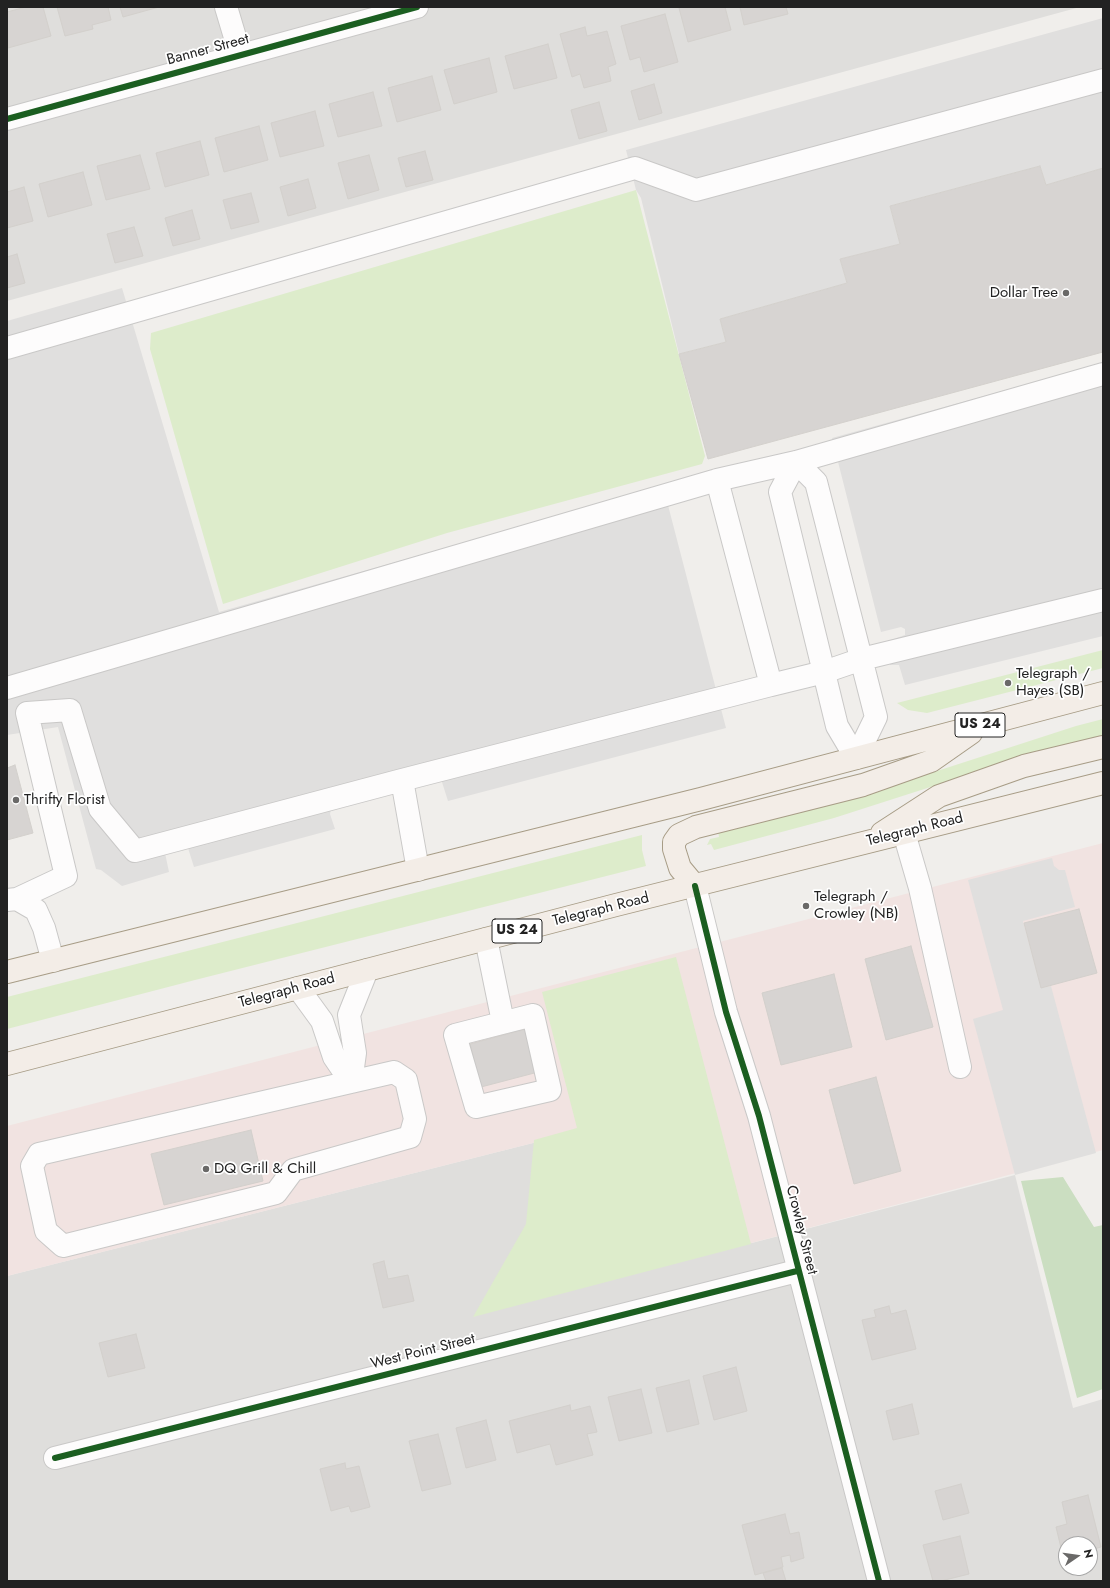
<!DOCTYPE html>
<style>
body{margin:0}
#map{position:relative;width:1110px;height:1588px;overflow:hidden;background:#f0eeeb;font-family:Jost,sans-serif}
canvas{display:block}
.frame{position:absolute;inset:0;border:8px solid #222;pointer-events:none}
.north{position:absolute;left:1058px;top:1536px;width:40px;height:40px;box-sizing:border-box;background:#fff;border:1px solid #a7a7a7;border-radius:50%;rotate:77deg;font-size:11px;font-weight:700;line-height:16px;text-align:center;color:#222}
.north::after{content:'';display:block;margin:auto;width:14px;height:18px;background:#6a6968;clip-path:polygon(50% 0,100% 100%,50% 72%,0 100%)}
</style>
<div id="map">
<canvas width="1110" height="1588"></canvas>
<div class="frame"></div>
<div class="north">N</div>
</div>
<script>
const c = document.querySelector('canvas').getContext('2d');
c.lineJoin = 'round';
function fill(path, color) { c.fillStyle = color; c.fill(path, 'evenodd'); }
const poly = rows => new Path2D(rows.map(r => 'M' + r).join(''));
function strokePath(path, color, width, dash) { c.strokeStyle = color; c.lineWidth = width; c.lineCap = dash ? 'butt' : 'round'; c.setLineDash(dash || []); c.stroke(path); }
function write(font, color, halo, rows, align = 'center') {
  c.font = font + ' Jost,sans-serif'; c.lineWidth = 3.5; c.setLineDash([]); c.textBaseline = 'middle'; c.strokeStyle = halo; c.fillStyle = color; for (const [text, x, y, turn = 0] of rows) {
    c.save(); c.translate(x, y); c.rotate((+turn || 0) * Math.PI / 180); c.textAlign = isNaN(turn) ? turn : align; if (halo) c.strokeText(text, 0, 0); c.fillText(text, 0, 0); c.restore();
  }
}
const residential = poly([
 [7,7,1080,7,7,301],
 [703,1100,740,1246,1015,1175,1073,1408,1103,1399,1103,1581,7,1581,7,1276],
 [1066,1544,1090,1544,1090,1568,1066,1568]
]);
const commercial = poly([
 [1103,843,1103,1150,740,1246,703,1100,7,1276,7,1126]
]);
const grass = poly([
 [636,190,705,456,702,464,447,533,223,604,150,349,151,333],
 [1103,650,1103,668,927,713,908,710,897,703],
 [1103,719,1103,737,1027,756,834,818,714,850,711,844,707,845,710,839,719,837,718,831,863,795,1076,726],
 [642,835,642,850,646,866,195,980,7,1029,7,997],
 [676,957,751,1244,473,1317,526,1224,534,1140,577,1128,542,992]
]);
const forest = poly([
 [1063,1177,1094,1227,1103,1225,1103,1389,1077,1398,1021,1181]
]);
const parking = poly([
 [1103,18,1103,168,1046,185,1040,166,890,206,900,244,840,259,847,283,720,319,726,342,679,354,641,198,636,190,626,150],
 [122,288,219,612,663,486,726,728,448,801,441,779,331,809,330,814,335,829,194,867,187,845,165,853,169,872,122,886,101,870,96,869,58,727,7,735,7,321],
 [1103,363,1103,636,905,685,899,665,890,665,885,642,905,635,905,629,901,627,881,632,832,438],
 [1052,858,1054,866,1059,870,1065,870,1075,907,1023,921,1041,988,1051,986,1096,1153,1015,1175,973,1019,1003,1010,968,880]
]);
const building = poly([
 [26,7,43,7,51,36,8,48,7,12,26,7],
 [57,7,108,7,111,20,92,25,93,29,65,36,57,7],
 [120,7,159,7,123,17,120,7],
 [682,7,725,7,731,30,688,42,679,8,682,7],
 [740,7,786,7,788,14,744,25,740,7],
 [665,14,678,62,644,72,640,57,630,60,621,26,665,14],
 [585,27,587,36,607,31,616,64,608,67,611,81,584,88,580,74,572,77,560,34,585,27],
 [548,44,557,78,514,89,505,56,548,44],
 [489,58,497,92,454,104,444,70,489,58],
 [432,76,441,110,397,122,388,88,432,76],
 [654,84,662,113,639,120,631,91,654,84],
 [373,92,382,126,338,137,329,104,373,92],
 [599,102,607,131,579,139,571,110,599,102],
 [315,111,324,146,280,157,271,123,315,111],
 [259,126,268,160,224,172,215,138,259,126],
 [200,141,209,175,165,187,156,153,200,141],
 [425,151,433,180,406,187,398,158,425,151],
 [140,155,150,189,106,200,97,166,140,155],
 [369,155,379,190,348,199,338,163,369,155],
 [1040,166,1046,185,1103,168,1103,352,708,459,679,354,726,342,720,319,847,283,840,259,900,244,890,206,1040,166],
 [83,172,92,205,48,217,39,184,83,172],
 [308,179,316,208,288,216,280,187,308,179],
 [24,187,33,221,7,228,7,192,24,187],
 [251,193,259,222,231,229,223,200,251,193],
 [192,210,200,239,173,246,165,218,192,210],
 [134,227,143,256,115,263,107,234,134,227],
 [17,254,25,283,7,288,7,257,17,254],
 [15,765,33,833,7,840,7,768,15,765],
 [1079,909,1097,973,1041,988,1024,923,1079,909],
 [911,946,933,1027,886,1040,865,959,911,946],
 [834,974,852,1047,781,1065,762,993,834,974],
 [530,1028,542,1071,481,1087,470,1044,530,1028],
 [876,1077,901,1171,854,1184,829,1090,876,1077],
 [251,1130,263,1181,164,1205,151,1154,251,1130],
 [384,1261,388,1279,408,1275,414,1301,383,1308,373,1264,384,1261],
 [889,1306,891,1314,906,1310,916,1349,872,1360,862,1320,876,1317,874,1310,889,1306],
 [136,1334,145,1368,108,1377,99,1343,136,1334],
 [736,1367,747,1411,714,1420,703,1376,736,1367],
 [689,1380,699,1424,667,1432,656,1388,689,1380],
 [641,1389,652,1433,619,1441,608,1397,641,1389],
 [912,1404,919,1434,893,1440,886,1411,912,1404],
 [570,1405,571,1411,590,1406,597,1432,587,1434,593,1455,556,1465,550,1444,517,1453,509,1421,570,1405],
 [486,1420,496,1460,466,1468,456,1428,486,1420],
 [438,1434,451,1484,422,1491,409,1441,438,1434],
 [345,1463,346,1469,359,1466,370,1507,351,1512,349,1506,331,1511,320,1469,345,1463],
 [961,1484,969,1513,943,1520,935,1491,961,1484],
 [1088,1495,1101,1547,1090,1550,1090,1544,1066,1544,1066,1556,1063,1556,1056,1527,1067,1524,1062,1502,1088,1495],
 [785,1514,790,1534,799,1532,804,1558,791,1562,790,1555,781,1557,783,1567,755,1575,742,1525,785,1514],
 [960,1536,969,1574,941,1581,933,1581,923,1545,960,1536],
 [782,1568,786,1581,766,1581,763,1573,782,1568]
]);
const minor = poly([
 [226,7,240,54],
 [7,119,417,7],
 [7,348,635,168,696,190,1103,80],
 [796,462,816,482,876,717,856,758,837,726,780,492,796,462],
 [771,685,824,672,862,659,1103,600],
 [7,688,717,480],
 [904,833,920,888,960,1067],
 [418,870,402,780,771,685,717,480,796,462,1103,374],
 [695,886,726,1012,759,1116,879,1581],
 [17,899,66,876,27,713,70,710,100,809,135,851,402,780],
 [7,900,17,899,36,910,44,928,53,961],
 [486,939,503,1022],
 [298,988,322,1021,334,1057,351,1082],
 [533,1015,550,1090,476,1107,455,1035,533,1015],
 [394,1072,406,1080,415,1119,410,1137,293,1170,276,1193,63,1246,46,1231,32,1166,39,1154,394,1072],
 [351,1082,355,1053,349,1015,367,970],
 [55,1458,797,1271]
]);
const major = poly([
 [882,833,939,796,1024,766,1103,747],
 [695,886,680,868,674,849,674,842,679,835,696,827,863,785,931,761,971,733],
 [7,972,701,799,1103,693],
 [7,1064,616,905,1103,783]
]);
const cycleway = poly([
 [7,119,417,7],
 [695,886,726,1012,759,1116,879,1581],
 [55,1458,797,1271]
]);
const markers = [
 [1066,293,4,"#6a6968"],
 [1008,683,4,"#6a6968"],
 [16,800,4,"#6a6968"],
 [806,906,4,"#6a6968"],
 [206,1169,4,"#6a6968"]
];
const shields = [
 [980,725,50],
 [517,931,50]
];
const shieldNames = [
 ["US 24",980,725],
 ["US 24",517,931]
];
const streetNames = [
 ["Banner Street",208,50,-15],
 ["Telegraph Road",915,830,-14],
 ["Telegraph Road",601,910,-14],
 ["Telegraph Road",287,991,-15],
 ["Crowley Street",801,1230,76],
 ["West Point Street",423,1352,-14]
];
const poiNames = [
 ["Dollar Tree",1058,293,"right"],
 ["Telegraph /",1016,674],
 ["Hayes (SB)",1016,691],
 ["Thrifty Florist",24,800],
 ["Telegraph /",814,897],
 ["Crowley (NB)",814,914],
 ["DQ Grill & Chill",214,1169]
];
fill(residential, '#dfdedc');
fill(commercial, '#f1e3e1');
fill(grass, '#ddeccb');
fill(forest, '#cbdec1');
fill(parking, '#e0dfde');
fill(building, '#d7d4d2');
strokePath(building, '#d3d0cc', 1);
strokePath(minor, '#c9c8c7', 24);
strokePath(major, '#a79c86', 24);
strokePath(minor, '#fdfcfc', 22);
strokePath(major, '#f3ede7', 22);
strokePath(cycleway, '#1b5e20', 6);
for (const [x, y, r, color] of markers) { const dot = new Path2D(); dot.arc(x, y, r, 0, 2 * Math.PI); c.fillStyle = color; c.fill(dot); strokePath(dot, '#fff', 1.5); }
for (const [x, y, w] of shields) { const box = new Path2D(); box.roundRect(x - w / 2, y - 12, w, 24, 3); c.fillStyle = '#fff'; c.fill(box); strokePath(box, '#222', 1); }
write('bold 14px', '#222', null, shieldNames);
write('15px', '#222', '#fff', streetNames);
write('15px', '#222', '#fff', poiNames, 'left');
</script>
